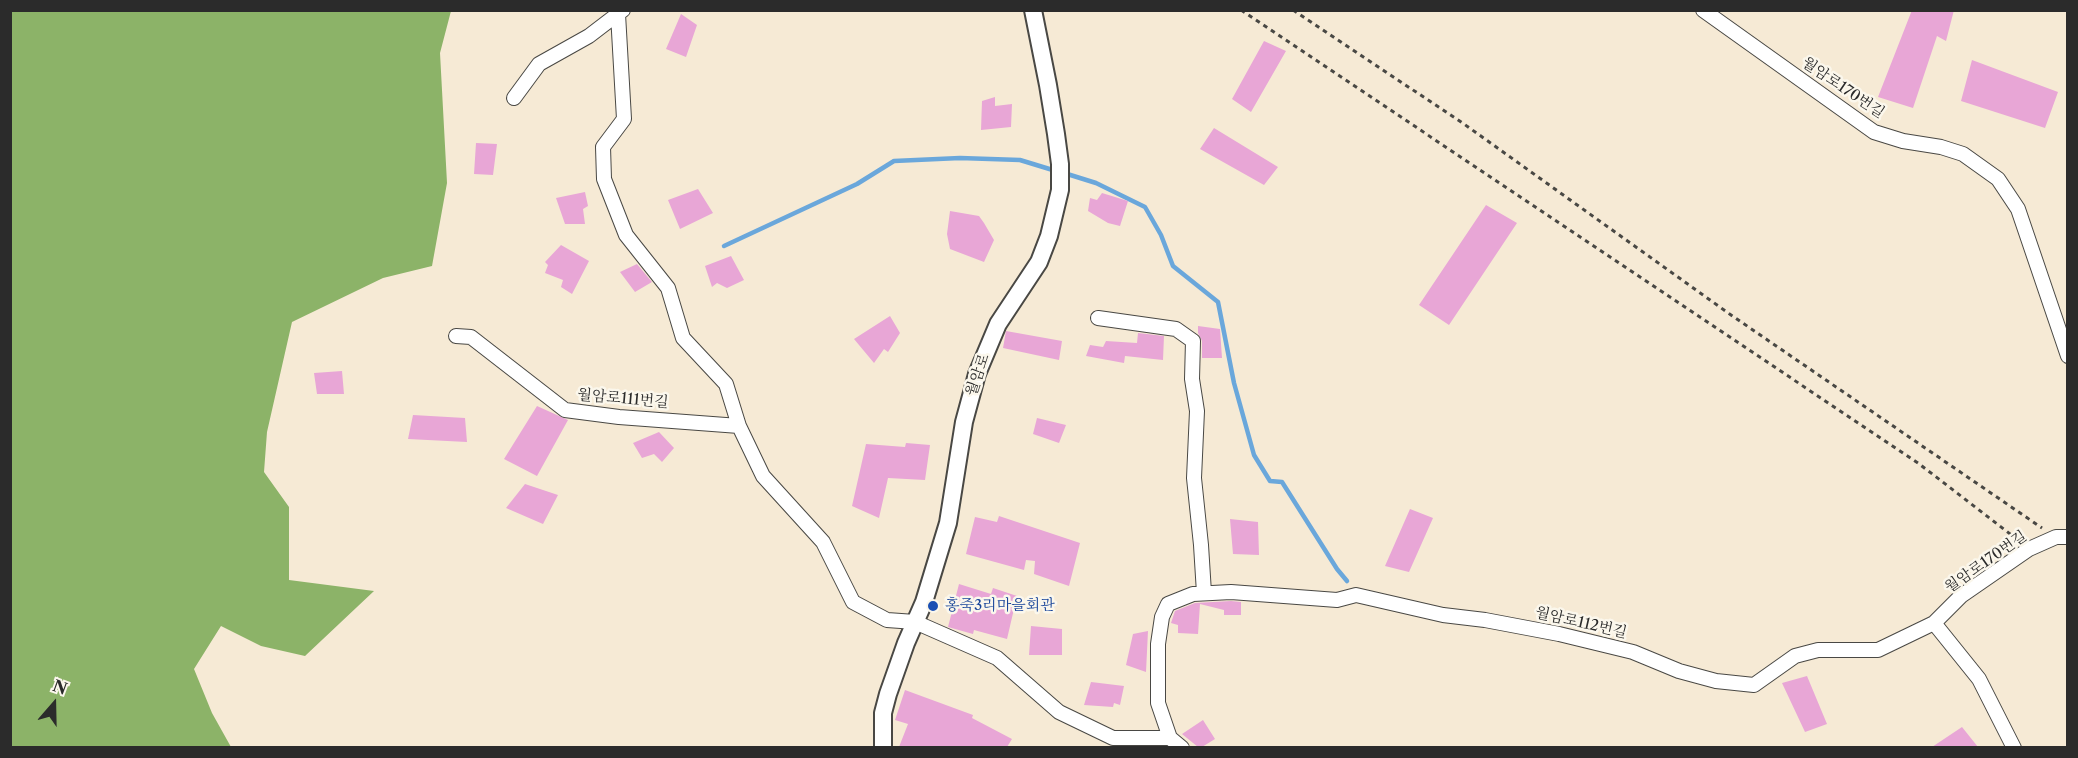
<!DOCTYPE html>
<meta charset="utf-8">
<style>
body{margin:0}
#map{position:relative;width:2078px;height:758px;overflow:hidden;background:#f6ead5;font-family:"Libre Caslon Text",serif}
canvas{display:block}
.frame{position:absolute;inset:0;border:12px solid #2b2b2b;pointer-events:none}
.north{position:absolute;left:24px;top:674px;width:60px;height:60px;-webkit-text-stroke:4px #fbf7ec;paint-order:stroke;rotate:20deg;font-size:16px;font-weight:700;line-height:24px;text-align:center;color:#2b2b2b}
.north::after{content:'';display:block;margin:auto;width:21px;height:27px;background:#2b2b2b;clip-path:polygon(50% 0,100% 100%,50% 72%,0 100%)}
</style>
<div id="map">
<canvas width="2078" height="758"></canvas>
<div class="frame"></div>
<div class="north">N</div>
</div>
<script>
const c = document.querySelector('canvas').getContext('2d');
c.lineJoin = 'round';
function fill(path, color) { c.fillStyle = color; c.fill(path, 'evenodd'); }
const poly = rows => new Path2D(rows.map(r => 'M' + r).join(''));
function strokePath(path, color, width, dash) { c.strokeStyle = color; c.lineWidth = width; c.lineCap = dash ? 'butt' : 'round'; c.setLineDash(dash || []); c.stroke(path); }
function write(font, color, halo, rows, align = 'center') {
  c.font = font + ' "Libre Caslon Text","Noto Serif KR",serif'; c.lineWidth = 5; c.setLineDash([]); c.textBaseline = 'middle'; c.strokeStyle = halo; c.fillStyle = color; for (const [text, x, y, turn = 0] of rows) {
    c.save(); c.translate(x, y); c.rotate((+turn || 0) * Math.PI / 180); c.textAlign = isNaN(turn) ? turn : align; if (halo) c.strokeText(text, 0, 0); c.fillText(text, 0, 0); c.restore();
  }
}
const forest = poly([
 [10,11,451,11,440,53,447,183,432,266,383,278,292,322,267,432,264,472,289,507,289,580,374,591,305,656,261,646,221,626,194,669,212,713,231,747,11,747]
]);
const stream = poly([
 [1064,173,1096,183,1145,207,1161,235,1173,266,1218,302,1234,383,1254,455,1270,481,1282,482,1337,569,1347,581],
 [724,246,857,184,894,161,960,158,1020,160,1056,171]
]);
const building = poly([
 [1912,10,1954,10,1946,41,1937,36,1913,108,1878,97],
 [681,14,697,25,686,57,666,49],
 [1264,41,1286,51,1251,112,1232,99],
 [1972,60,2058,92,2045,128,1961,101],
 [995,97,995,106,1012,104,1011,127,981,130,982,101],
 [1214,128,1278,167,1264,185,1200,149],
 [476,143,497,144,493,175,474,174],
 [698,189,713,213,680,229,668,200],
 [585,192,588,206,583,209,585,224,565,224,556,198],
 [1102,193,1128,201,1120,226,1108,223,1088,211,1090,198,1097,200],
 [1486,205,1517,223,1449,325,1419,305],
 [950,211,979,216,984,223,994,240,984,262,950,249,947,234],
 [561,245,589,261,572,294,561,287,563,280,545,273,548,265,545,262],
 [731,256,744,280,727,288,717,283,712,287,705,266],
 [637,264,652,282,635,292,620,272],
 [890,316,900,333,888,352,884,349,874,363,854,339],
 [1198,326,1220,329,1222,358,1202,358,1202,341,1198,333],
 [1006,331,1062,341,1059,360,1003,348],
 [1138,333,1164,336,1163,360,1125,356,1124,363,1086,356,1090,345,1103,347,1106,341,1137,343],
 [342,371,344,394,317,394,314,373],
 [537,406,568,420,537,476,504,459],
 [413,415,465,418,467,442,408,439],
 [1037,418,1066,425,1059,443,1033,434],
 [659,432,674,448,662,462,654,454,642,458,633,443],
 [906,443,930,445,925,480,888,478,879,518,852,506,866,444,905,447],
 [525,484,558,495,543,524,506,508],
 [1410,509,1433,518,1409,572,1385,566],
 [999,516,1080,543,1069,586,1034,574,1035,561,1026,560,1024,570,966,554,975,517,997,522],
 [1230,519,1258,522,1259,555,1233,554],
 [959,584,991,594,993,588,1017,596,1007,639,974,630,973,634,948,627],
 [1231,601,1241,602,1241,615,1224,615,1224,610,1200,604,1198,634,1178,633,1178,625,1171,623,1175,611,1195,603],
 [1031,626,1062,629,1062,655,1029,655],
 [1148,631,1146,672,1126,665,1133,634],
 [1807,676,1827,724,1805,732,1782,683],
 [1091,682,1124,686,1120,705,1114,703,1113,707,1084,705],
 [905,690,973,715,972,718,1012,739,1007,747,899,747,908,724,895,720],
 [1203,720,1215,739,1202,747,1198,747,1182,734],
 [1962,727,1978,747,1932,747]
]);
const path = poly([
 [1241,10,1918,463,2018,540],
 [1293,10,1464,124,1731,315,2042,528]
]);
const minor = poly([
 [1703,10,1874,132,1903,141,1941,147,1963,154,1998,179,2018,209,2068,356],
 [618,14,624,119,603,147,604,179,626,235,668,288,683,338,726,384,739,426,763,476,823,542,853,602,887,620,915,622,997,658,1059,712,1113,738,1170,738,1182,748],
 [514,98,539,64,589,36,623,10],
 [1098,318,1176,329,1193,341,1192,379,1197,411,1194,478,1201,545,1204,593],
 [456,336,471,337,565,410,619,417,739,426],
 [1170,738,1158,703,1158,644,1162,617,1168,604,1193,594,1231,592,1337,600,1356,595,1443,615,1485,620,1559,634,1633,652,1679,671,1716,681,1754,685,1795,656,1818,650,1878,650,1934,623],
 [2014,748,1979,679,1934,623,1961,596,2029,549,2056,537,2068,537]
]);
const tertiary = poly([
 [883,748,883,713,888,694,906,643,924,602,948,523,964,422,977,374,998,324,1039,262,1049,236,1060,190,1060,164,1056,134,1048,85,1033,10]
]);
const markers = [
 [933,606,6,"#1a4fb4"]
];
const streetNames = [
 ["월암로170번길",1843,88,34],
 ["월암로",978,375,-71],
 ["월암로111번길",623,399,5],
 ["월암로170번길",1986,562,-35],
 ["월암로112번길",1581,623,13]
];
const transitNames = [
 ["홍죽3리마을회관",945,606]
];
fill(forest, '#8cb368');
strokePath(stream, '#6aa7db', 4.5);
fill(building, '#e8a6d6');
strokePath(minor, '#494844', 16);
strokePath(tertiary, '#494844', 20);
strokePath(path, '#494844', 3, [4.5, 4.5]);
strokePath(minor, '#fff', 14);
strokePath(tertiary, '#fff', 16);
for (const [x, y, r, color] of markers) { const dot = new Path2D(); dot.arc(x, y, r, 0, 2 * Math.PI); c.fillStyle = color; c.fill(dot); strokePath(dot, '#fbf7ec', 2); }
write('15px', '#2b2b2b', '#fbf7ec', streetNames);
write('15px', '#164399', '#fbf7ec', transitNames, 'left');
</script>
